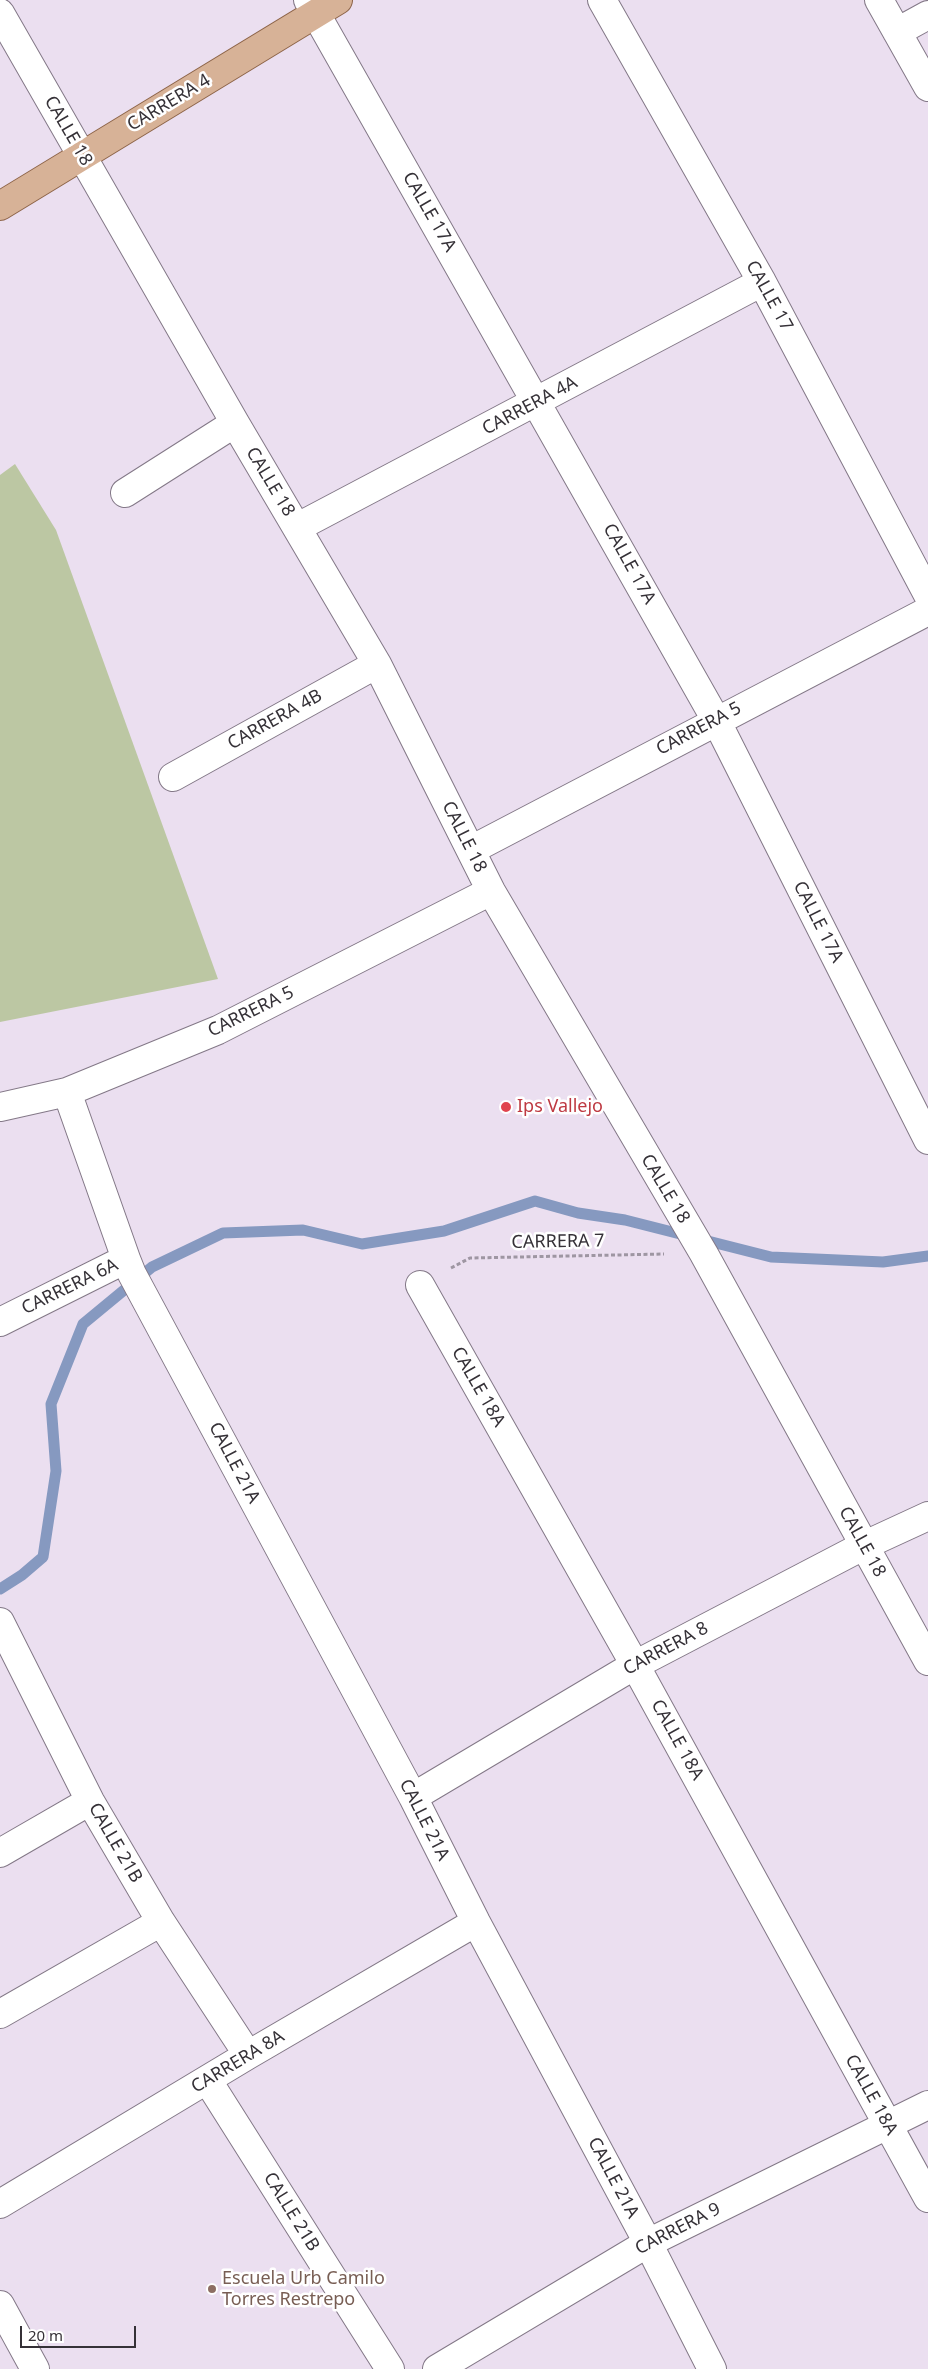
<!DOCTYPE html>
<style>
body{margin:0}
#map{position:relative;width:928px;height:2369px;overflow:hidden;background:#ebdff0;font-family:"Noto Sans",sans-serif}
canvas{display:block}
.scale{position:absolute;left:20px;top:2326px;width:116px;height:22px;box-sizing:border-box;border:2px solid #353137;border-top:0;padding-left:6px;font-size:15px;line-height:18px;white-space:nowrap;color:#353137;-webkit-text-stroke:4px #fff;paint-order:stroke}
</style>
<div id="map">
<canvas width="928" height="2369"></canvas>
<div class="scale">20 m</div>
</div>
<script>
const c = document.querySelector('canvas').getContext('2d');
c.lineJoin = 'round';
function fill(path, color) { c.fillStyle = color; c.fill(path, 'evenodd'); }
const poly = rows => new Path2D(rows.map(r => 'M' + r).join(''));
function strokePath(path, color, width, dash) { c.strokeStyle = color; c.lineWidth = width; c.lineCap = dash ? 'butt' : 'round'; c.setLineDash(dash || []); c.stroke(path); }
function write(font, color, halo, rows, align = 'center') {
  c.font = font + ' "Noto Sans",sans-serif'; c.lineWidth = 5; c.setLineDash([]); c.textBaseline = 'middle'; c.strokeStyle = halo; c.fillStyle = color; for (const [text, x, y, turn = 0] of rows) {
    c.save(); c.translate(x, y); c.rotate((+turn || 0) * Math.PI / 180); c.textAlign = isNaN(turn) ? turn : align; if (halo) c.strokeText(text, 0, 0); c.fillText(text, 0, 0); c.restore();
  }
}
const green = poly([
 [15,464,56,530,218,979,0,1022,0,475]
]);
const stream = poly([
 [0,1589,22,1575,43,1557,56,1471,51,1404,83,1324,152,1267,223,1233,303,1230,362,1244,444,1231,535,1201,578,1213,625,1220,771,1257,883,1262,928,1256]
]);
const path = poly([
 [451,1268,470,1258,664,1254]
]);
const minor = poly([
 [308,0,716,720,928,1140],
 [602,0,762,282,928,595],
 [879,0,928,87],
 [0,13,235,423,377,664,491,891,704,1254,928,1661],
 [897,32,928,15],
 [125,493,235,423],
 [298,527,762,282],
 [173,777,377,664],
 [471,850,928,611],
 [67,1092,126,1259],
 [0,1107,67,1092,218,1030,491,891],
 [420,1285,635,1665,928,2198],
 [0,1322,126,1259,132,1274,413,1797,476,1922,648,2243,712,2369],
 [0,1622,90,1801,161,1922,248,2055],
 [413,1797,635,1665,863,1546,928,1516],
 [0,1853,90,1801],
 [0,2014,161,1922],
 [208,2081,390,2369],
 [0,2204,248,2055,476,1922],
 [0,2305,35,2369]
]);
const tertiary = poly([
 [437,2369,648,2243,928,2105]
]);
const primary = poly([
 [0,206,338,0]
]);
const markers = [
 [506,1107,6,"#e0444e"],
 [212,2289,5,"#8d6e63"]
];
const streetNames = [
 ["CARRERA 4",169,103,-31],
 ["CALLE 18",68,131,60],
 ["CALLE 17A",429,212,60],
 ["CALLE 17",769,296,61],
 ["CARRERA 4A",530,406,-28],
 ["CALLE 18",270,482,59],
 ["CALLE 17A",629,564,61],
 ["CARRERA 4B",275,720,-29],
 ["CARRERA 5",699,729,-28],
 ["CALLE 18",464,837,63],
 ["CALLE 17A",818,922,63],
 ["CARRERA 5",251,1012,-26],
 ["CALLE 18",665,1189,59],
 ["CARRERA 7",558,1242,-1],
 ["CARRERA 6A",70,1287,-26],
 ["CALLE 18A",478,1387,60],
 ["CALLE 21A",234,1463,62],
 ["CALLE 18",862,1542,61],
 ["CARRERA 8",666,1649,-28],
 ["CALLE 18A",677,1740,61],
 ["CALLE 21A",424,1820,63],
 ["CALLE 21B",115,1843,60],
 ["CARRERA 8A",238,2062,-31],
 ["CALLE 18A",871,2095,61],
 ["CALLE 21A",613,2178,62],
 ["CALLE 21B",291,2212,58],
 ["CARRERA 9",678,2229,-27]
];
const healthNames = [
 ["Ips Vallejo",517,1107]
];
const educationNames = [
 ["Escuela Urb Camilo",222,2279],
 ["Torres Restrepo",222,2300]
];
fill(green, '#bcc7a3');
strokePath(stream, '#8699c0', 11);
strokePath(minor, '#837887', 30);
strokePath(tertiary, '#837887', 30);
strokePath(primary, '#8d6448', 30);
strokePath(path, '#9e96a2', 3, [4, 2.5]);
strokePath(minor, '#fff', 28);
strokePath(tertiary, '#fff', 28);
strokePath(primary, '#d7b297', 28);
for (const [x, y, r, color] of markers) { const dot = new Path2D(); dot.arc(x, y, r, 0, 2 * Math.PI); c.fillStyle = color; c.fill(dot); strokePath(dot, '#fff', 2); }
write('18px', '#353137', '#fff', streetNames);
write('18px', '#be3a42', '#fff', healthNames, 'left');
write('18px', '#785e54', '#fff', educationNames, 'left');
</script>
